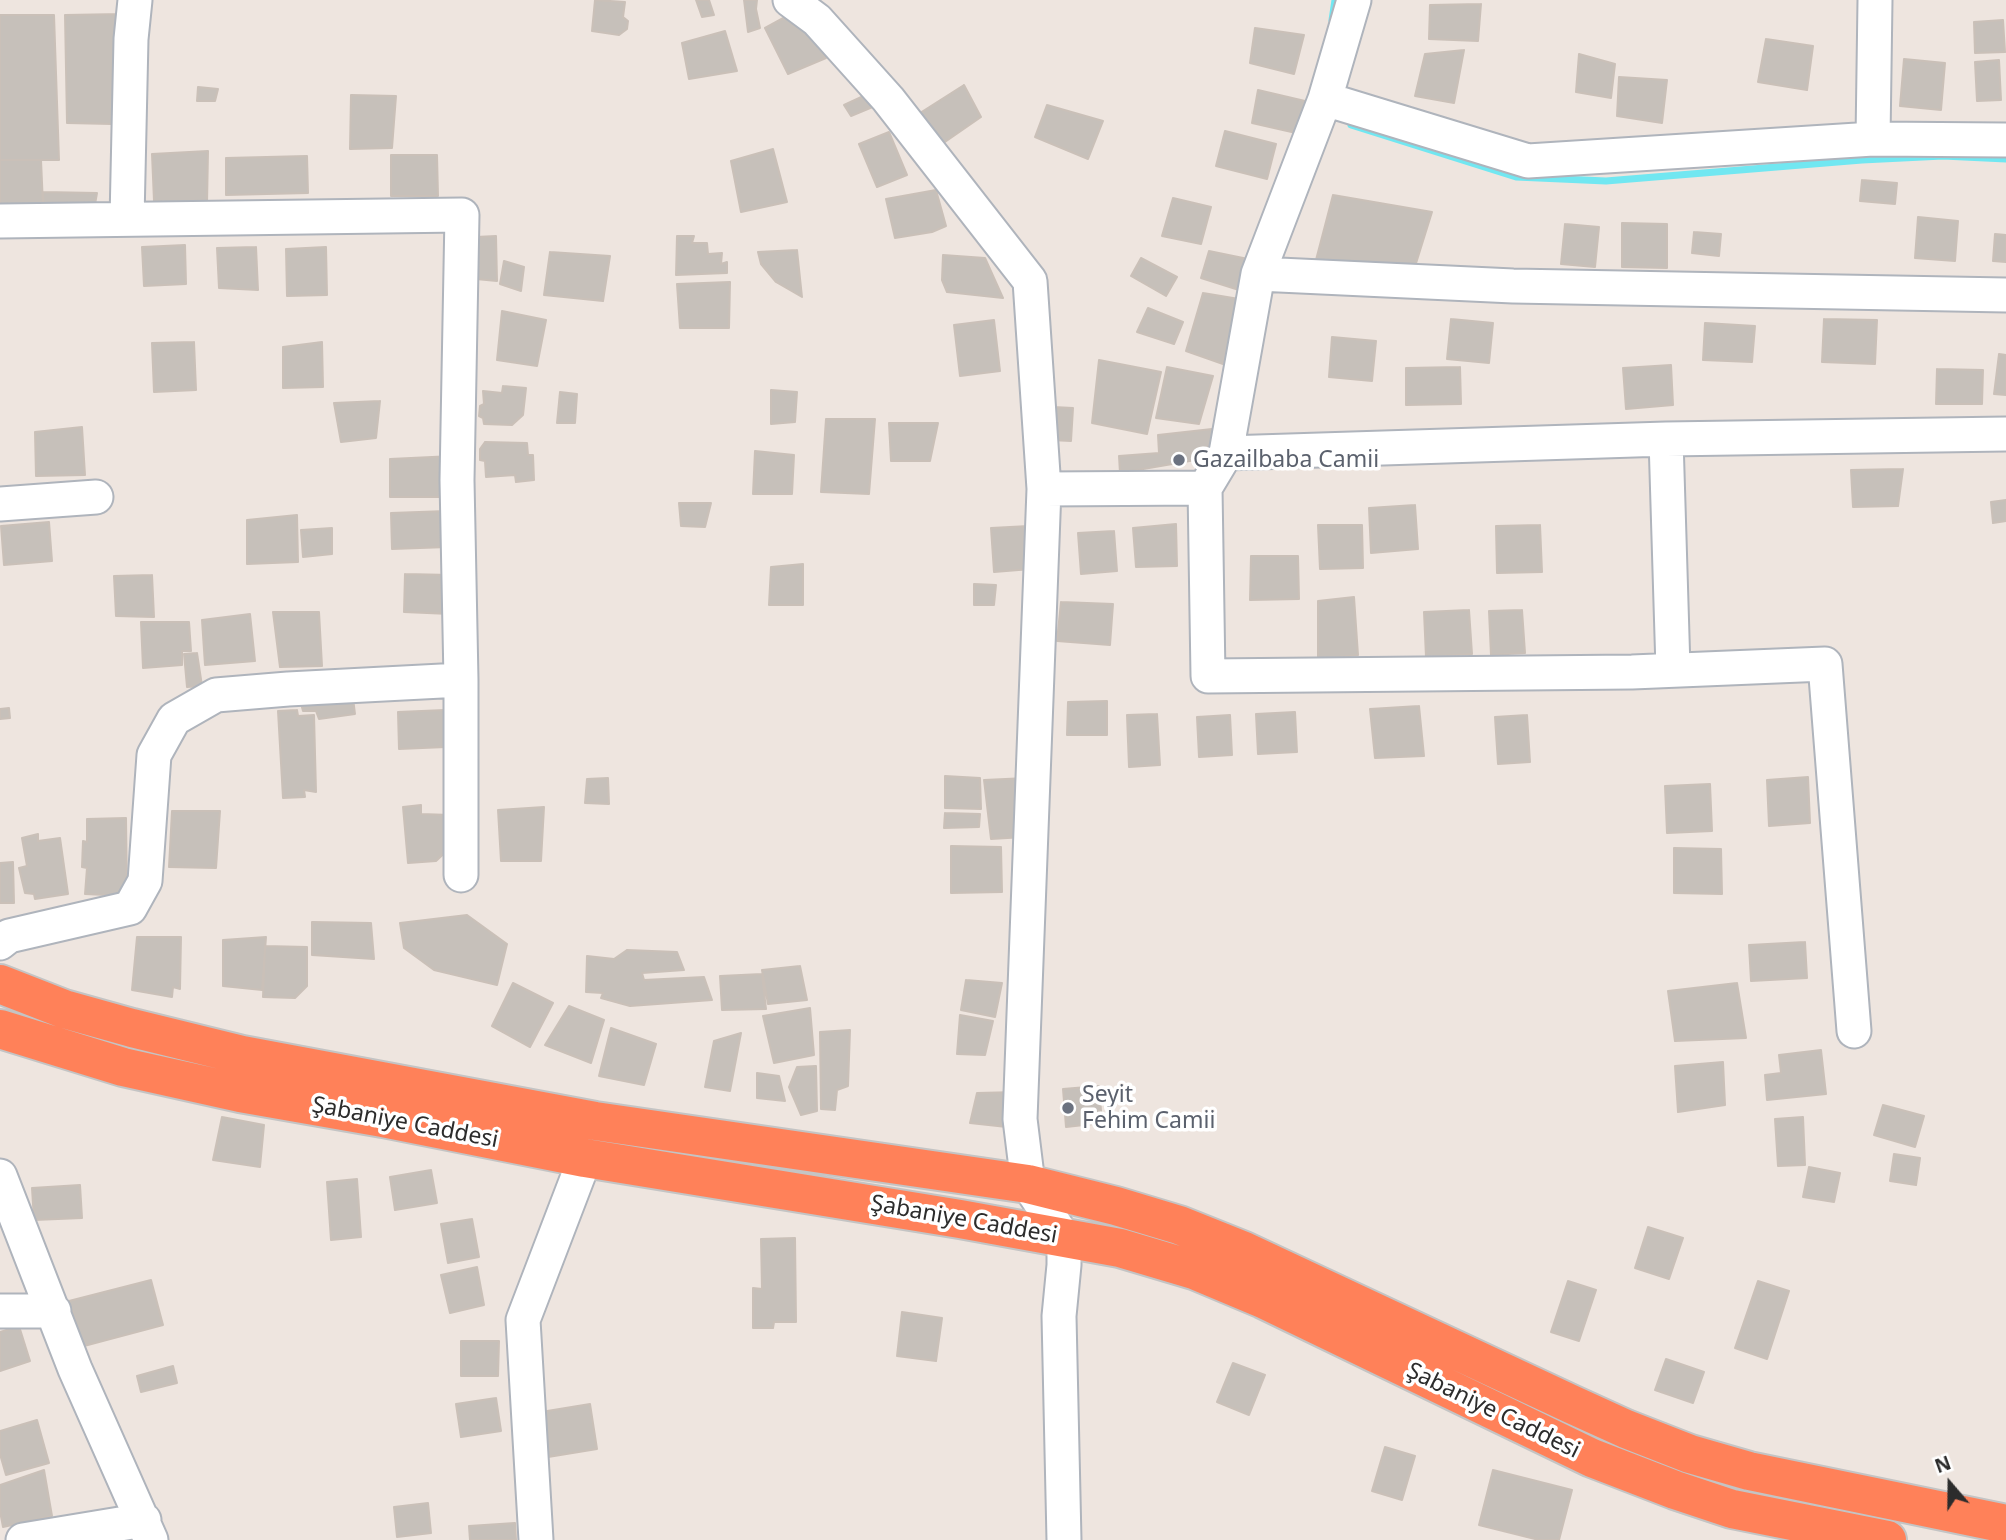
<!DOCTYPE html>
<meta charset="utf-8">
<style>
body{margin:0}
#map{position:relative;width:2006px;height:1540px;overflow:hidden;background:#eee5df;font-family:"Noto Sans",sans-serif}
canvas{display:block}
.north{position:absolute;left:1915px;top:1449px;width:70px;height:70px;-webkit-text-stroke:5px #fff;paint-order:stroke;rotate:340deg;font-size:19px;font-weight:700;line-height:28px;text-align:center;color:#2c2c2c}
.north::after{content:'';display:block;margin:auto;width:24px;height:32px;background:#2c2c2c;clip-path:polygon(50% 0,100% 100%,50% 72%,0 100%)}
</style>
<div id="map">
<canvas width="2006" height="1540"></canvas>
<div class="north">N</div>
</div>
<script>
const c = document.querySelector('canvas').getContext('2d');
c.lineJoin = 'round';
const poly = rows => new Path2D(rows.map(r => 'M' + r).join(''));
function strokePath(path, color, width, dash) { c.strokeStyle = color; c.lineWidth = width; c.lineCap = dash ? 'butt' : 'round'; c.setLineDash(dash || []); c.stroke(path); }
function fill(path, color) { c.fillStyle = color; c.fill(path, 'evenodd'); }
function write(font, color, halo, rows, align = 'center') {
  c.font = font + ' "Noto Sans",sans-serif'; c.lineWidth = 7; c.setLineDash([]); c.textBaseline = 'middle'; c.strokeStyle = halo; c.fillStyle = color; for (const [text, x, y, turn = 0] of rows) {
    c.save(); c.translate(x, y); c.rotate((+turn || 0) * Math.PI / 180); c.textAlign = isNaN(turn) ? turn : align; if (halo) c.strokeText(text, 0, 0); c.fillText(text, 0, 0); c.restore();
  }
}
const stream = poly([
 [1332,20,1335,0],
 [1351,125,1516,177,1606,181,1862,160,1943,156,2006,159]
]);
const building = poly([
 [595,0,625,2,623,17,628,21,627,29,619,35,592,31,595,0],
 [696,0,709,0,714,15,702,17,696,0],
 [744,0,757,0,756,9,760,28,748,32,744,0],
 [1481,4,1478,41,1429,39,1430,5,1481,4],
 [798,10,826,58,788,74,765,28,798,10],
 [122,14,112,124,67,123,65,15,122,14],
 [0,15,54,15,59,160,0,160,0,15],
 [2003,20,2005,52,1975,53,1974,22,2003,20],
 [1255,28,1304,35,1294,74,1250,63,1255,28],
 [725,31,737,71,689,79,682,43,725,31],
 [1766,39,1813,46,1807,90,1758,82,1766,39],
 [1464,50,1454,103,1415,96,1425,54,1464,50],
 [1579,54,1615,64,1611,98,1576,92,1579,54],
 [1904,59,1945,63,1941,110,1900,106,1904,59],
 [1999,60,2001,100,1977,101,1975,62,1999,60],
 [1619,77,1667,80,1662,123,1617,116,1619,77],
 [964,85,981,117,942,144,920,113,964,85],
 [198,87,218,89,215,101,197,101,198,87],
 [1258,90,1305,101,1296,133,1252,123,1258,90],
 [870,93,875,106,851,116,844,105,870,93],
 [351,95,396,96,392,148,350,149,351,95],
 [1047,105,1103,121,1088,159,1035,137,1047,105],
 [1225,131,1276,144,1267,179,1216,166,1225,131],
 [889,132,907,175,877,187,859,144,889,132],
 [773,149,787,202,741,212,731,161,773,149],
 [208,151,207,204,154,201,152,154,208,151],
 [391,155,437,155,438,196,391,196,391,155],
 [307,156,308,193,226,195,226,158,307,156],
 [0,160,41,160,43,205,0,206,0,160],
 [1862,180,1897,183,1895,204,1860,201,1862,180],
 [936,190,946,226,932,232,895,238,886,199,936,190],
 [43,192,97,193,94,210,44,213,43,192],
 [1333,195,1432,212,1413,273,1316,260,1333,195],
 [1173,198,1211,207,1201,244,1162,236,1173,198],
 [1918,217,1958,221,1955,261,1915,258,1918,217],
 [1622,223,1667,224,1667,268,1622,267,1622,223],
 [1565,224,1599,227,1595,267,1561,264,1565,224],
 [1694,232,1721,234,1719,256,1692,253,1694,232],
 [1995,234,2006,235,2006,262,1993,261,1995,234],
 [496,236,497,281,476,279,476,237,496,236],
 [677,236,694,236,692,243,707,243,708,254,722,253,721,264,727,262,727,273,676,275,677,236],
 [185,245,186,284,144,286,142,247,185,245],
 [256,247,258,290,219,288,217,248,256,247],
 [326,247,327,295,287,296,286,249,326,247],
 [797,250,802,297,776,282,761,264,758,252,797,250],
 [1209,251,1248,259,1239,290,1201,278,1209,251],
 [550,252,610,256,603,301,544,295,550,252],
 [943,255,985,258,1003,298,947,292,942,280,943,255],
 [1141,258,1177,277,1166,296,1131,276,1141,258],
 [504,261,524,267,521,291,500,284,504,261],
 [730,282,729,328,680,328,677,284,730,282],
 [1203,293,1239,299,1223,364,1186,351,1203,293],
 [1148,308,1183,322,1174,344,1137,332,1148,308],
 [502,311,546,320,537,366,497,360,502,311],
 [1451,319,1493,323,1489,363,1447,359,1451,319],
 [1824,319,1877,320,1875,364,1822,362,1824,319],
 [994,320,1000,371,960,376,954,325,994,320],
 [1705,323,1755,326,1752,362,1703,360,1705,323],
 [1332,337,1376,341,1372,381,1329,377,1332,337],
 [194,342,196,390,154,392,152,343,194,342],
 [322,342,323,387,283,388,283,347,322,342],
 [1999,354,2006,355,2006,395,1994,394,1999,354],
 [1099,360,1161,372,1147,434,1092,423,1099,360],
 [1671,365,1673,405,1626,409,1623,368,1671,365],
 [1167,367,1213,376,1199,424,1156,418,1167,367],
 [1460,367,1461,404,1406,405,1406,368,1460,367],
 [1937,369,1983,370,1982,404,1936,404,1937,369],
 [503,386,526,388,523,415,512,425,484,424,483,418,479,416,480,406,484,404,483,391,502,393,503,386],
 [771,390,797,392,795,422,771,424,771,390],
 [560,392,577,394,575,423,557,423,560,392],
 [380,401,376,438,341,442,334,403,380,401],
 [1053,407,1073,408,1071,441,1051,440,1053,407],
 [826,419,875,419,869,494,821,492,826,419],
 [889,423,938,423,930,461,891,461,889,423],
 [82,427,85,475,36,476,35,432,82,427],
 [1212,429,1213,457,1120,473,1119,456,1159,453,1158,435,1212,429],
 [485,442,527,443,528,455,533,455,534,480,516,482,515,475,486,477,485,461,480,460,480,449,485,442],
 [755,451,794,455,792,494,753,494,755,451],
 [453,456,453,497,390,497,390,459,453,456],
 [1903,469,1898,506,1853,507,1851,470,1903,469],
 [2006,500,2006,521,1993,523,1991,502,2006,500],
 [679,503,711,503,705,527,681,526,679,503],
 [1415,505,1418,549,1371,553,1369,508,1415,505],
 [447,511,448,547,392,549,391,513,447,511],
 [297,515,298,562,247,564,247,520,297,515],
 [49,522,52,561,4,565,1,526,49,522],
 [1176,524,1177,566,1136,567,1133,528,1176,524],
 [1318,525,1362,525,1363,568,1320,569,1318,525],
 [1540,525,1542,572,1497,573,1496,526,1540,525],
 [1029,526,1031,569,994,572,991,528,1029,526],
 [332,528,332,554,303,557,301,530,332,528],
 [1114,531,1117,571,1081,574,1078,533,1114,531],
 [1251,556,1298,556,1299,599,1250,600,1251,556],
 [803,564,803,605,769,605,771,567,803,564],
 [405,574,451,575,450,614,404,612,405,574],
 [152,575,154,617,116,616,114,576,152,575],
 [974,584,996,585,994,605,974,605,974,584],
 [1354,597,1358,655,1318,659,1318,601,1354,597],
 [1061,602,1113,604,1110,645,1057,641,1061,602],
 [1469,610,1472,654,1426,657,1424,612,1469,610],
 [1522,610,1525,653,1491,655,1489,611,1522,610],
 [273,612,319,612,322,666,280,667,273,612],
 [250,614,255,661,205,665,202,620,250,614],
 [141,622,189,622,191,651,182,651,182,665,143,668,141,622],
 [197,653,202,686,187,687,184,654,197,653],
 [353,698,355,714,319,719,316,711,303,711,300,700,353,698],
 [1107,701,1107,735,1067,735,1068,702,1107,701],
 [1419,706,1424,756,1375,758,1370,709,1419,706],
 [9,708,10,718,0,719,0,709,9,708],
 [297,710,298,716,314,715,316,792,304,790,305,797,283,798,278,711,297,710],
 [445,710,446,747,399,749,398,712,445,710],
 [1295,712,1297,752,1258,754,1256,714,1295,712],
 [1157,714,1160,765,1129,767,1127,715,1157,714],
 [1230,715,1232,755,1199,757,1197,717,1230,715],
 [1527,715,1530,762,1498,764,1495,717,1527,715],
 [945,776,980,778,981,809,945,808,945,776],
 [1808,777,1810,823,1769,826,1767,780,1808,777],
 [608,778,609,804,585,803,587,779,608,778],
 [1027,778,1024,837,991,839,984,780,1027,778],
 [1710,784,1712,831,1667,833,1665,786,1710,784],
 [421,805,421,814,450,815,450,848,436,861,408,863,403,807,421,805],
 [544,807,541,861,501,861,498,810,544,807],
 [172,811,220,811,216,868,169,867,172,811],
 [945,813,980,814,979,827,944,828,945,813],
 [126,818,127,896,85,894,87,868,82,867,83,841,87,842,87,819,126,818],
 [38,834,38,841,60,838,68,894,35,899,34,894,25,893,19,868,27,866,22,838,38,834],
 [951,846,1001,847,1002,892,951,893,951,846],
 [1674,848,1721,849,1722,894,1674,893,1674,848],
 [13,862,14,903,0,903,0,863,13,862],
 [467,915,507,944,497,985,434,970,404,948,400,923,467,915],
 [312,922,371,923,374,959,312,955,312,922],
 [137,937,181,937,180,989,173,987,172,997,132,990,137,937],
 [266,937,262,990,223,986,223,940,266,937],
 [1805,942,1807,978,1751,981,1749,945,1805,942],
 [265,946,307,947,307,986,295,998,263,997,265,946],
 [627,950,677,952,684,970,642,973,644,980,704,977,712,1000,630,1006,601,998,603,993,586,992,587,956,614,959,627,950],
 [800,966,807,1000,768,1004,762,970,800,966],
 [762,974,766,1009,722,1010,720,976,762,974],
 [966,980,1002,983,995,1017,961,1010,966,980],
 [513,983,553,1003,530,1047,492,1026,513,983],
 [1737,983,1746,1038,1675,1041,1668,991,1737,983],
 [569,1006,604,1020,591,1063,545,1045,569,1006],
 [810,1008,814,1055,774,1063,763,1016,810,1008],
 [960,1015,993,1021,985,1055,957,1054,960,1015],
 [611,1028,656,1044,644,1085,599,1076,611,1028],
 [850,1030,848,1086,837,1090,835,1110,821,1109,820,1032,850,1030],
 [741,1033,730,1091,705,1087,714,1041,741,1033],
 [1821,1050,1826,1094,1767,1100,1765,1075,1781,1073,1779,1055,1821,1050],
 [1723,1062,1725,1105,1678,1112,1675,1066,1723,1062],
 [816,1066,817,1111,801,1115,789,1087,797,1067,816,1066],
 [757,1073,779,1076,785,1101,757,1098,757,1073],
 [1099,1086,1102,1123,1066,1127,1063,1089,1099,1086],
 [1018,1092,1016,1128,970,1123,977,1093,1018,1092],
 [1883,1105,1924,1116,1915,1147,1874,1135,1883,1105],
 [222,1117,264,1125,260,1167,213,1160,222,1117],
 [1803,1117,1805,1165,1778,1166,1775,1119,1803,1117],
 [1894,1154,1920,1158,1916,1185,1890,1181,1894,1154],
 [1809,1167,1840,1173,1834,1202,1803,1197,1809,1167],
 [431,1170,437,1203,395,1210,390,1177,431,1170],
 [357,1179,361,1237,331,1240,327,1182,357,1179],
 [80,1185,82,1218,34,1220,32,1188,80,1185],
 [472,1219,479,1257,448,1263,441,1224,472,1219],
 [1648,1227,1683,1238,1669,1279,1635,1268,1648,1227],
 [795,1238,796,1322,774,1322,773,1328,753,1328,753,1288,762,1289,761,1239,795,1238],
 [477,1267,484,1305,450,1313,441,1275,477,1267],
 [151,1280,163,1325,84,1346,69,1301,151,1280],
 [1568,1281,1596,1290,1579,1341,1551,1332,1568,1281],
 [1758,1281,1789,1291,1767,1359,1735,1348,1758,1281],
 [902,1312,942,1318,936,1361,897,1356,902,1312],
 [19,1326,30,1361,0,1371,0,1332,19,1326],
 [461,1341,499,1341,498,1376,461,1376,461,1341],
 [1666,1359,1704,1372,1693,1403,1655,1390,1666,1359],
 [1233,1363,1265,1375,1249,1415,1217,1402,1233,1363],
 [173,1366,177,1383,141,1392,137,1376,173,1366],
 [496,1398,501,1431,461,1437,456,1404,496,1398],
 [590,1404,597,1449,542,1458,535,1413,590,1404],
 [37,1420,49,1463,6,1475,0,1454,0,1431,37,1420],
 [1385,1447,1415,1456,1402,1500,1372,1491,1385,1447],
 [44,1470,52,1516,3,1527,0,1511,0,1485,44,1470],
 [1493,1470,1572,1490,1559,1540,1539,1540,1479,1525,1493,1470],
 [428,1503,431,1533,397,1537,394,1507,428,1503],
 [515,1523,516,1540,470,1540,469,1526,515,1523]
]);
const minor = poly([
 [790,0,817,20,888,99,1030,281,1044,489,1020,1119,1028,1184,1064,1238,1064,1265,1059,1316,1064,1540],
 [1325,99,1528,161,1873,139,2006,140],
 [1873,139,1875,0],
 [127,219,131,39,135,0],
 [0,221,462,215,457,480,461,680,461,875],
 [1258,274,1513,286,2006,295],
 [1666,439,1673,669],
 [1226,453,1258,274,1325,99,1354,0],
 [1205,488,1208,676,1632,672,1825,664,1854,1031],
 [1044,489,1205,488,1226,453,1666,439,2006,434],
 [0,504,96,497],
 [0,943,9,936,130,908,145,881,154,755,174,719,216,695,288,689,461,680],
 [0,1176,75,1369,151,1540],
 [0,1311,54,1311],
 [23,1540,144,1520],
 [536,1540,523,1320,585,1158]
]);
const highway = poly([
 [0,984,64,1009,132,1028,242,1055,595,1121,1028,1184,1116,1206,1179,1225,1244,1251,1571,1404,1626,1429,1690,1454,1749,1471,2006,1524],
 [0,1029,123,1067,240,1093,383,1118,585,1158,960,1219,1120,1248,1194,1270,1263,1299,1592,1458,1675,1490,1732,1509,1887,1540]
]);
const markers = [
 [1179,460,7,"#6b7280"],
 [1068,1108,7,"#6b7280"]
];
const worshipNames = [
 ["Gazailbaba Camii",1193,460],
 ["Seyit",1082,1095],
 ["Fehim Camii",1082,1121]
];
const streetNames = [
 ["Şabaniye Caddesi",405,1123,11],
 ["Şabaniye Caddesi",964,1220,10],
 ["Şabaniye Caddesi",1493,1411,26]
];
strokePath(stream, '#71e7f1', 7);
fill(building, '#c6c0ba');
strokePath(building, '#cac0b8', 2);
strokePath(minor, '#afb4bc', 37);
strokePath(highway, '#c4c4c4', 42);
strokePath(minor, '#fff', 33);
strokePath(highway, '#ff8159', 38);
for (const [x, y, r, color] of markers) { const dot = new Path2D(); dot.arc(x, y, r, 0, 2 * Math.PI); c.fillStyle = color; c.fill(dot); strokePath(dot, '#fff', 2.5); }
write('23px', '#5b616d', '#fff', worshipNames, 'left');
write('23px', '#2c2c2c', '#fff', streetNames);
</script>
